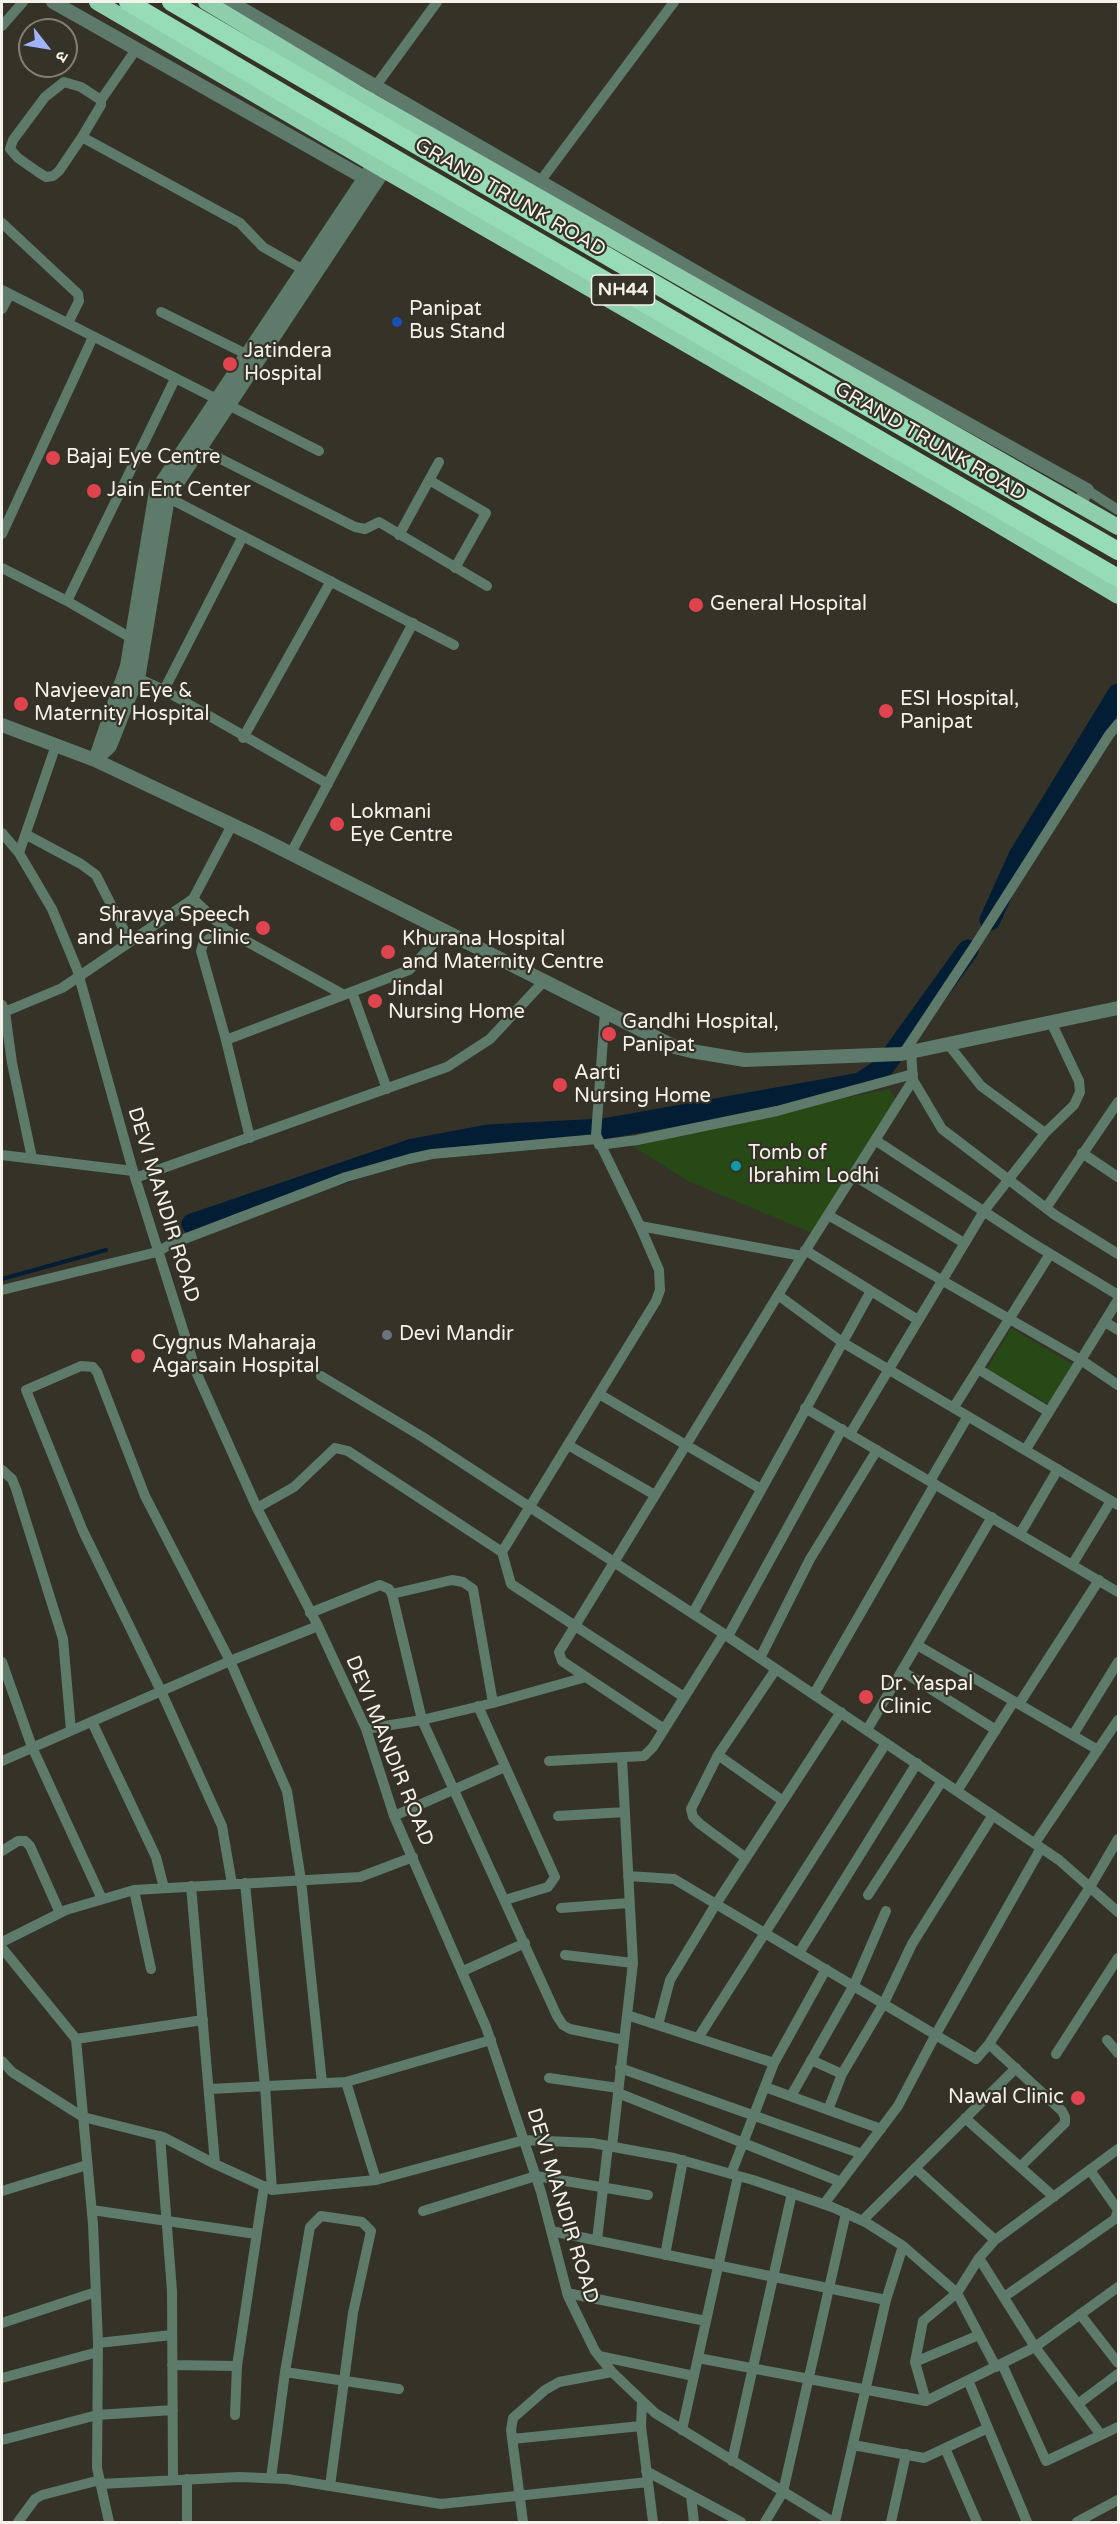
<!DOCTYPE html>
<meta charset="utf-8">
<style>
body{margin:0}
#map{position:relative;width:1120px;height:2524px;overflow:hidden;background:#353228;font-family:"Varela Round","Noto Sans Devanagari",sans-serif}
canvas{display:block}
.frame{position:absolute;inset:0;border:3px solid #f4f2eb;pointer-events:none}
.north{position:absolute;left:18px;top:18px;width:60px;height:60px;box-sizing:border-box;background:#353228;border:2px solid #817f76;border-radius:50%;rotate:121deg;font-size:16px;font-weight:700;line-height:24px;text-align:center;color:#f4f2eb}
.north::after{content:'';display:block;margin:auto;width:21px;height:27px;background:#a0b3fd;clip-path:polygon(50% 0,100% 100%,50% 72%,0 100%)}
</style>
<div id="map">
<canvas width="1120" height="2524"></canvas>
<div class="frame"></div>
<div class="north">उ</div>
</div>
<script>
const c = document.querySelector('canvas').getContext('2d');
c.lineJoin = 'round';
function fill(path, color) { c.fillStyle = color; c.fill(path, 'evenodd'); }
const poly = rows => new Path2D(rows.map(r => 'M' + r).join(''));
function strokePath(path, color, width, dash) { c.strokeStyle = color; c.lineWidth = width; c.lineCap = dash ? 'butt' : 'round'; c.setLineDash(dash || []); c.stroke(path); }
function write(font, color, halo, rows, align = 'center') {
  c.font = font + ' "Varela Round",sans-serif'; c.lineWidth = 4.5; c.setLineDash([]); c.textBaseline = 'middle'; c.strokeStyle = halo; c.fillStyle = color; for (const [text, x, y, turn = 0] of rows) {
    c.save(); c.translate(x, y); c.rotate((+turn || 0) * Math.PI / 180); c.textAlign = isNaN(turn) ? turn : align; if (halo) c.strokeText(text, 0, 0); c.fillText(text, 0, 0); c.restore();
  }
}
const green = poly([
 [889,1089,897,1101,812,1233,688,1181,634,1147,635,1143],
 [1011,1328,1072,1364,1048,1404,987,1369]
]);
const stream = poly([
 [2,1279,106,1250]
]);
const river = poly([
 [990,920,1019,856,1118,694],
 [192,1224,413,1149,488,1135,603,1129,860,1083,883,1068,968,950]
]);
const minor = poly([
 [2,26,23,2],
 [372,91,437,2],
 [101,100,137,48],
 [82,137,101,105,101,100,81,87,64,82,45,97,13,140,10,149,18,158,38,172,46,177,53,176,59,171,82,137,240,223,263,247,309,273],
 [536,187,674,2],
 [2,223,78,294,79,301,68,323],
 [2,290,319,451],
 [2,309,10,294],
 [161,312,246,354],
 [199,448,355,527,365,529,379,522,487,586],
 [429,480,486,513,455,568],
 [1087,490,1118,510],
 [163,495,454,645],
 [2,534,93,337],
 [399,535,439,462],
 [2,568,67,601,138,642],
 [67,601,175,379],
 [131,675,164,690,328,784],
 [164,690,243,536],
 [243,738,331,581],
 [2,833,19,853,52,909,77,969,133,1171,197,1374,257,1508,318,1626,366,1729,394,1816,486,2027,541,2192,568,2296,595,2351,612,2372,655,2413,833,2522],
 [27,835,81,864,96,875,130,942],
 [19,853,56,745],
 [291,853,413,623],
 [193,899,226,930,344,995],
 [226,930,210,938,203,944,201,951,226,1040,250,1138],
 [352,992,387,1089],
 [2,1005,5,1012,12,1063,32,1158],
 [2,1013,62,988,193,899,232,825],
 [226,1040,409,970,445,931],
 [911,1052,913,1080,942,1129,1055,1215,1118,1254],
 [903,1054,974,947,1109,735,1118,724],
 [1045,1133,1074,1105,1080,1092,1079,1081,1051,1022],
 [875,1140,1029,1241,1118,1295],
 [599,1145,637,1140,777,1111,913,1074],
 [1082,1153,1118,1177],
 [2,1155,133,1171],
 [853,1175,964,1243],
 [135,1178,447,1067,490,1039,544,981],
 [1046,1208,1118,1102],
 [828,1215,1081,1360,1118,1385],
 [640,1226,802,1256,913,1080],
 [805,1250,918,1320],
 [2,1290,157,1252,171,1244,346,1177,409,1159,432,1154,597,1139],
 [778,1295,842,1342,1118,1505],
 [1105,1322,1118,1330],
 [978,1369,1049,1412],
 [321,1376,421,1436,724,1634,1059,1860,1118,1912],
 [599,1394,761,1489],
 [954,1407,1050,1254],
 [805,1408,1118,1592],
 [850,1434,984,1211,1045,1133,981,1086,948,1044],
 [568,1445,655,1495],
 [1026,1449,1118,1300],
 [2,1470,12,1479,16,1489,63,1639,71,1730],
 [930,1481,968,1416],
 [257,1508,294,1487,335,1448,348,1451,502,1552,511,1584,684,1697],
 [1020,1534,1058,1469],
 [502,1552,656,1301,660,1290,659,1270,640,1226,596,1135,605,1012],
 [1072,1565,1111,1501],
 [392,1594,452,1580,463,1582,473,1589,493,1703],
 [310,1613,380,1585,389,1589,392,1594,422,1720,557,2016,563,2025,570,2029,624,2040],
 [693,1613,871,1291],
 [728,1636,842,1429],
 [917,1645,1098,1750],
 [760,1658,810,1559,877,1450],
 [2,1662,32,1747,102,1899],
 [902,1671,996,1730],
 [814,1694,935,1484],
 [1019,1704,1099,1580],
 [478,1706,555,1877,548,1887,505,1900],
 [92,1722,156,1857,164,1888],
 [366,1729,422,1720,493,1703,586,1677],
 [664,1729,562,1661,559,1652,802,1256],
 [867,1730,992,1517],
 [1073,1735,1118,1662],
 [718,1755,783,1801],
 [2,1761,230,1661,318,1626],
 [549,1761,644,1756,653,1747,724,1634],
 [957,1791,1014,1701],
 [394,1816,505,1767],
 [558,1816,625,1812],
 [1035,1843,1118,1720],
 [2,1851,18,1841,25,1841,30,1846,60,1913],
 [746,1858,700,1824,693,1817,691,1809,718,1755,776,1669],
 [628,1876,674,1879,976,2059,989,2044,1090,1887,1118,1839],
 [245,1883,265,2086,272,2190],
 [232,1884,222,1826,161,1691,83,1531,26,1390,81,1366,93,1367,97,1372,145,1496,230,1661,287,1791,301,1880,322,2083],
 [191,1886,215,2164],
 [134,1890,151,1969],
 [868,1895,942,1781],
 [561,1908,629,1903],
 [2,1942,66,1910,134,1890,360,1877,413,1857],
 [2,1948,76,2039,93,2224,98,2343,97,2468,109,2522],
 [799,1953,917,1763],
 [565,1955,633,1963],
 [463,1971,525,1943],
 [627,2015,774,2063],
 [658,2025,670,1980,716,1904,841,1712],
 [698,2038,886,1743],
 [76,2039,203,2020],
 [1107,2040,1118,2053],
 [989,2044,1062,2111,1065,2117,1065,2123,1020,2167],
 [1056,2054,1118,1958],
 [811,2060,842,2074],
 [2,2061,12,2072,83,2117,163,2137,215,2164,272,2190,376,2180,524,2140,592,2143,674,2158,753,2180,832,2207,867,2223,903,2246,957,2293,996,2367],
 [620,2068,862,2154],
 [549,2078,618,2088],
 [346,2082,376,2180],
 [765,2087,881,2129],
 [210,2089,346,2082,491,2040],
 [618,2093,841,2182],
 [791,2096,854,1985,886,1911],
 [828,2110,842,2074,884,2003,912,1944,993,1815],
 [965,2118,1054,2197],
 [160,2136,172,2291,173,2480],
 [612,2146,633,1963,622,1758],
 [915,2168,995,2240],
 [731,2174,774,2063,826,1969],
 [2,2191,87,2165],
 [824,2204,898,2106,936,2034,1041,1848],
 [92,2210,256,2234],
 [423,2211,536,2176,648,2195],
 [863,2220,1016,2068],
 [551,2231,886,2300],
 [597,2240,608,2146],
 [665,2255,683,2160],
 [979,2258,1035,2347,1101,2435],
 [567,2293,706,2321],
 [1004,2297,1115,2219,1118,2210,1090,2170],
 [1080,2314,1118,2363],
 [2,2323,96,2292],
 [98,2343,172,2335],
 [599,2356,694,2376],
 [698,2358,926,2401,1035,2347,1118,2287],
 [915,2362,979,2335],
 [1002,2364,1046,2461,1118,2427],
 [172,2365,237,2366],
 [285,2372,399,2389],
 [2,2378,98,2352],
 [968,2380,1027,2522],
 [926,2401,915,2362,923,2321,957,2293,979,2258,995,2240,1118,2149],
 [642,2402,641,2426,653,2522],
 [1078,2404,1118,2374],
 [235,2415,237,2366,264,2186],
 [682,2430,738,2176],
 [512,2439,641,2426],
 [2,2440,97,2415,173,2410],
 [853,2445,924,2458,988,2428],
 [945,2448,977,2522],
 [732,2461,792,2193],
 [646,2471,741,2522],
 [271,2478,285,2372,310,2227,321,2216,362,2222,371,2231,353,2313,330,2486],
 [187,2479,187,2522],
 [100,2484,239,2477,287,2479,441,2504,648,2482],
 [691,2496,694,2522],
 [18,2522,35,2499,42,2495,100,2480],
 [523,2522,511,2430,513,2418,545,2390,559,2382,612,2372],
 [765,2522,783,2492,846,2213],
 [835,2522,886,2300,903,2246],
 [891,2522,906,2454],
 [1077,2522,1118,2500]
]);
const tertiary = poly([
 [53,2,370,181],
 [230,2,727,290,1087,490,1079,504],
 [2,725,95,760,258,837,675,1047,691,1051,745,1060,901,1054,1118,1008],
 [96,759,110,746,139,673,168,497,384,170],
 [95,760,127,666,156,491,374,164]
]);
const trunk = poly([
 [97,2,384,170,955,499,1118,596],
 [206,2,367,99,1118,527]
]);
const motorwayBridge = poly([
 [128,2,301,104,1118,578],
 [171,2,770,351,1118,551]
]);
const markers = [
 [397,322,6,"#1a4fb4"],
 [230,364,8,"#e0444e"],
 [53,458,8,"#e0444e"],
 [94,491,8,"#e0444e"],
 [696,605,8,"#e0444e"],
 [21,704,8,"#e0444e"],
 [886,711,8,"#e0444e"],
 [337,824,8,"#e0444e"],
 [263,928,8,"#e0444e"],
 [388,952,8,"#e0444e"],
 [375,1001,8,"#e0444e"],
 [609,1034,8,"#e0444e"],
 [560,1085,8,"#e0444e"],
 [736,1166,6,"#0f9aa8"],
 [387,1335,6,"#6b7280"],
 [138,1356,8,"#e0444e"],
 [866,1697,8,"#e0444e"],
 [1078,2098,8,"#e0444e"]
];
const shields = [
 [623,290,63]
];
const shieldNames = [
 ["NH44",623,290]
];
const streetNames = [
 ["GRAND TRUNK ROAD",510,198,30],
 ["GRAND TRUNK ROAD",930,442,30],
 ["DEVI MANDIR ROAD",163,1205,73],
 ["DEVI MANDIR ROAD",389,1751,68],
 ["DEVI MANDIR ROAD",562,2206,73]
];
const poiNames = [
 ["Panipat",409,310],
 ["Bus Stand",409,333],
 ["Jatindera",244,352],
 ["Hospital",244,375],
 ["Bajaj Eye Centre",66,458],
 ["Jain Ent Center",107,491],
 ["General Hospital",710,605],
 ["Navjeevan Eye &",34,692],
 ["Maternity Hospital",34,715],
 ["ESI Hospital,",900,700],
 ["Panipat",900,723],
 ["Lokmani",350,813],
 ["Eye Centre",350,836],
 ["Shravya Speech",250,916,"right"],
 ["and Hearing Clinic",250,939,"right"],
 ["Khurana Hospital",402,940],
 ["and Maternity Centre",402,963],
 ["Jindal",388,990],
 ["Nursing Home",388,1013],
 ["Gandhi Hospital,",622,1023],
 ["Panipat",622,1046],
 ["Aarti",574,1074],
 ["Nursing Home",574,1097],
 ["Tomb of",748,1154],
 ["Ibrahim Lodhi",748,1177],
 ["Devi Mandir",399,1335],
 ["Cygnus Maharaja",152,1344],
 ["Agarsain Hospital",152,1367],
 ["Dr. Yaspal",880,1685],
 ["Clinic",880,1708],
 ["Nawal Clinic",1064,2098,"right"]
];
fill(green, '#274916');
strokePath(stream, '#031e34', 4);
strokePath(river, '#031e34', 21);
strokePath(minor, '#5e7a6a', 10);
strokePath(tertiary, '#5e7a6a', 14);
strokePath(trunk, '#8eceac', 16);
strokePath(motorwayBridge, '#95dcb7', 18);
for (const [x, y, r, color] of markers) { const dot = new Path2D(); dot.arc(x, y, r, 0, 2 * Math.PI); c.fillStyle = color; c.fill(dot); strokePath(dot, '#353228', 2); }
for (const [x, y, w] of shields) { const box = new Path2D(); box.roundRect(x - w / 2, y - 15, w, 30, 4.5); c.fillStyle = '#353228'; c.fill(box); strokePath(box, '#f4f2eb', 1.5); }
write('bold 18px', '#f4f2eb', null, shieldNames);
write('20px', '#f4f2eb', '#353228', streetNames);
write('20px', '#f4f2eb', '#353228', poiNames, 'left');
</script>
